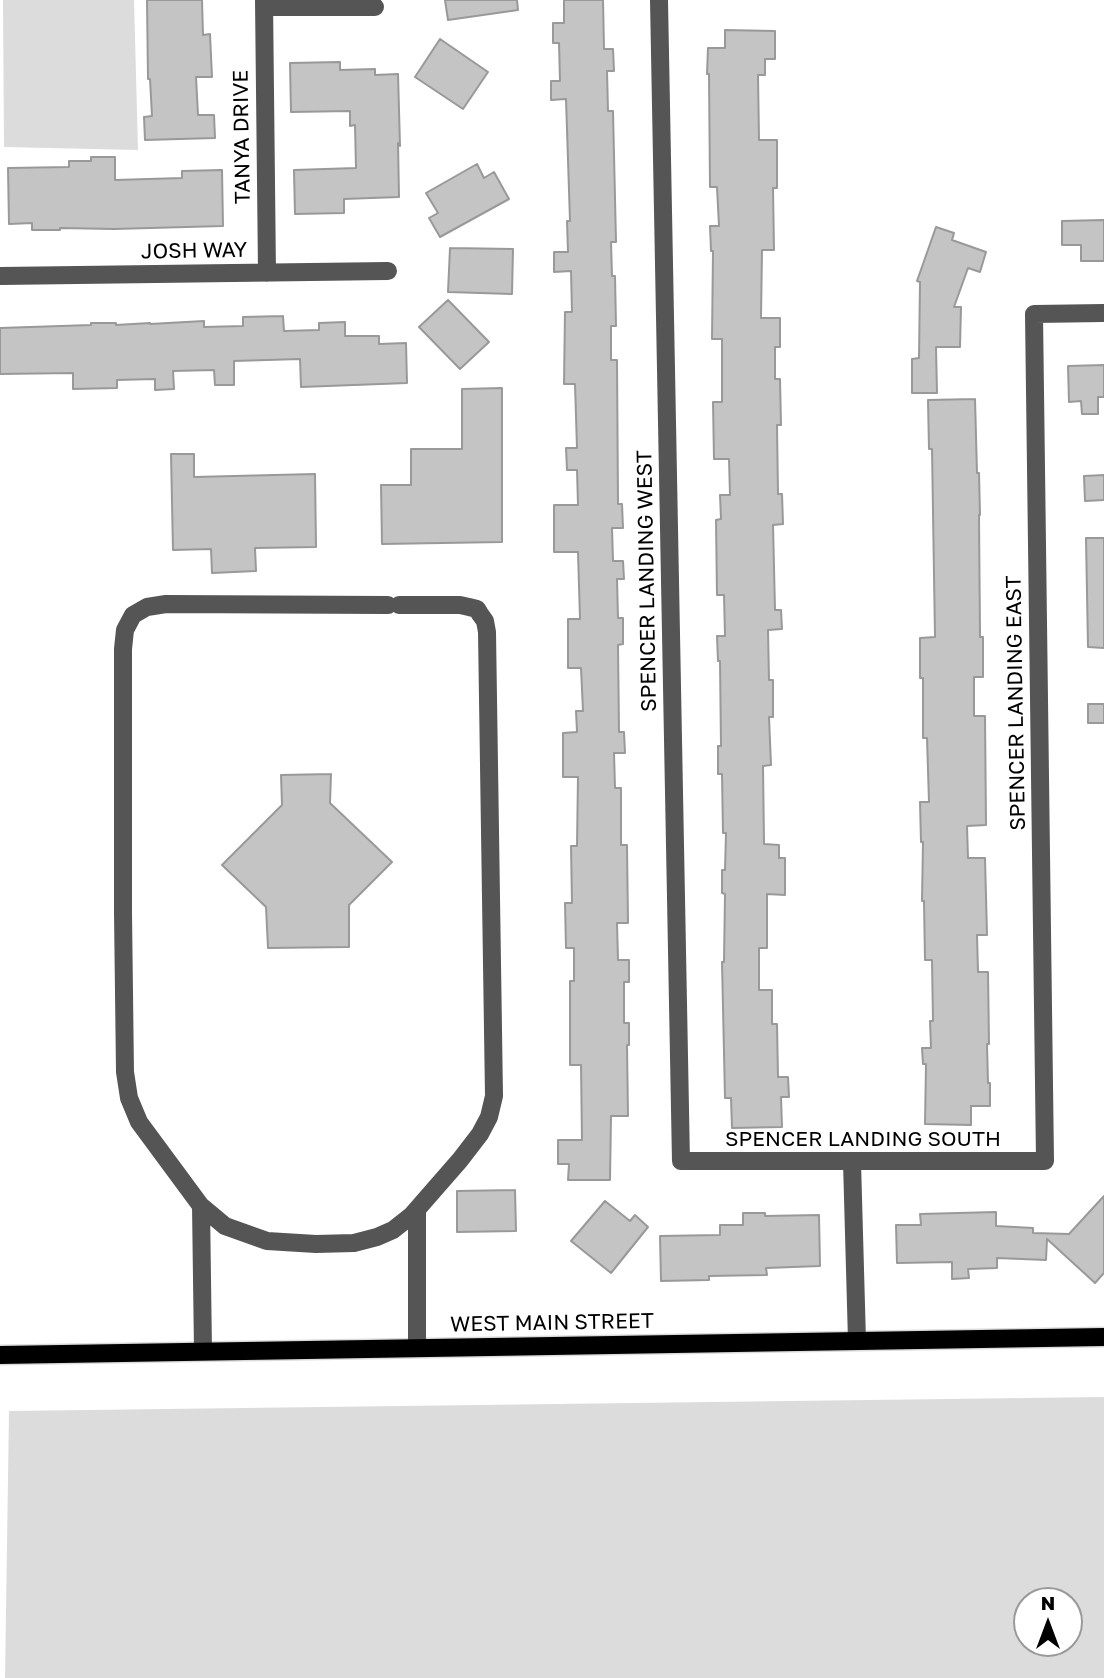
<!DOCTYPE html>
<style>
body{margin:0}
#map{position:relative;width:1104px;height:1678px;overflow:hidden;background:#fff;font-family:"Golos Text",sans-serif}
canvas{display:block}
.north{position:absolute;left:1013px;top:1587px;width:70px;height:70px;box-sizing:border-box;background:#fff;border:2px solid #999;border-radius:50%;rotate:0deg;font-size:19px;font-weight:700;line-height:28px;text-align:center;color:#000}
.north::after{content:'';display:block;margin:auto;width:24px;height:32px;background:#000;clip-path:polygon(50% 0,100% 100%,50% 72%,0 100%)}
</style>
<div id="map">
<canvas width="1104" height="1678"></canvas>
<div class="north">N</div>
</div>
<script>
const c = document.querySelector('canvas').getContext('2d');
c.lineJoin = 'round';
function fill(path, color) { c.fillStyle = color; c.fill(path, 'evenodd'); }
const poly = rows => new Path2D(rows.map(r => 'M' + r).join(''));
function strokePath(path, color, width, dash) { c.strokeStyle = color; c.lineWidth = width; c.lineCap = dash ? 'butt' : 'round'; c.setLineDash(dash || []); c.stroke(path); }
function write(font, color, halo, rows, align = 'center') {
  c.font = font + ' "Golos Text",sans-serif'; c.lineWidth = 5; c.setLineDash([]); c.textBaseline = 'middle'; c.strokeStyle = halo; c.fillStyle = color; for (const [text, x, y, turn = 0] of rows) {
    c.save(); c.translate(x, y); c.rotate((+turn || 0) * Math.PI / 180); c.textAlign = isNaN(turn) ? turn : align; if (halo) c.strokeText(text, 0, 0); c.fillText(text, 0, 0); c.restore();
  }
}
const green = poly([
 [3,0,134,0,138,150,4,147],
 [1104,1397,1104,1678,5,1678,9,1411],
 [1069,1601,1069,1643,1027,1643,1027,1601]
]);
const building = poly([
 [147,0,202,0,203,35,210,34,212,77,196,77,198,115,214,115,215,138,145,140,144,117,152,116,150,79,148,79,147,0],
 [445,0,517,0,518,10,448,20,445,0],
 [564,0,603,0,604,49,613,49,614,71,607,71,608,111,613,111,616,242,611,242,612,276,615,276,616,326,611,326,611,360,617,360,618,504,622,504,623,528,612,528,613,561,623,561,624,579,617,579,618,618,623,618,623,644,618,645,619,732,624,732,625,753,614,753,615,788,621,788,621,845,627,845,628,923,617,923,618,960,629,960,629,982,624,982,624,1023,629,1023,629,1045,627,1045,628,1116,611,1116,610,1180,568,1180,569,1164,558,1164,558,1140,582,1140,581,1065,570,1065,570,981,574,981,574,948,566,948,565,903,572,903,571,846,577,846,578,777,563,777,563,733,577,732,576,711,583,711,581,668,568,668,568,619,580,619,578,552,554,552,554,505,578,505,577,470,567,470,566,448,577,448,575,384,564,384,565,312,572,312,571,271,554,272,554,252,568,252,567,221,570,221,566,99,551,100,551,81,560,81,559,43,553,43,553,23,564,23,564,0],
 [725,30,775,31,775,59,765,59,765,75,758,75,759,140,777,140,777,188,773,188,774,250,762,250,761,318,780,318,780,347,775,347,775,379,780,379,781,425,777,425,778,494,782,494,783,524,773,525,775,610,781,610,782,629,768,630,769,680,773,680,773,717,769,717,771,765,763,766,764,844,779,845,779,858,785,858,785,895,767,894,767,948,759,948,759,990,772,990,772,1024,777,1024,778,1077,788,1077,789,1097,781,1097,782,1127,732,1128,731,1098,725,1098,722,962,724,962,725,894,722,893,722,870,725,870,726,833,723,833,722,774,718,774,718,746,721,746,720,661,718,661,717,636,725,636,724,595,717,595,716,520,721,519,720,495,730,495,729,459,714,459,713,402,722,402,722,339,712,339,713,251,711,251,710,226,719,226,717,187,710,187,709,74,707,74,708,48,725,48,725,30],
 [440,39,488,72,463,109,415,77,440,39],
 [340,62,340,70,375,69,375,75,398,74,400,146,398,143,399,197,344,199,344,213,295,214,294,170,356,168,355,125,350,126,350,111,291,112,290,63,340,62],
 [91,157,115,157,115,180,182,178,182,171,222,170,223,226,114,229,60,228,60,230,32,230,32,223,9,224,8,168,69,167,69,161,91,161,91,157],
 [477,164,484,178,494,172,509,199,440,237,429,218,438,213,426,193,477,164],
 [1104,220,1104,261,1081,261,1081,245,1062,245,1062,221,1104,220],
 [936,227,954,233,952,240,986,252,980,272,968,268,954,307,961,307,960,347,936,347,937,393,912,393,912,359,919,358,920,282,917,281,936,227],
 [450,248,513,249,512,294,448,292,450,248],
 [448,300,489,342,460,369,419,327,448,300],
 [283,316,284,331,319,330,319,323,345,322,345,336,379,336,379,344,406,343,407,383,301,387,300,359,234,361,234,385,215,385,214,370,173,371,174,389,155,390,155,379,117,380,117,388,73,389,73,373,0,374,0,328,91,325,91,323,116,323,116,325,150,323,150,324,204,321,204,327,243,326,243,317,283,316],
 [1104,365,1104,397,1098,397,1098,414,1082,414,1081,401,1069,402,1068,366,1104,365],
 [502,388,502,542,382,544,381,485,411,485,411,449,462,449,462,389,502,388],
 [975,399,977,473,979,473,980,515,979,515,980,637,983,637,983,677,974,677,974,716,985,716,986,825,967,826,968,858,985,858,987,935,977,935,978,972,988,972,989,1044,987,1044,988,1083,990,1083,990,1106,971,1106,971,1125,925,1124,926,1064,923,1064,922,1048,931,1048,930,1021,933,1021,932,960,925,960,924,901,922,901,923,842,921,842,920,802,929,802,927,738,923,738,923,678,920,678,920,638,935,637,932,449,929,449,928,400,975,399],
 [171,454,194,454,194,477,315,474,316,547,255,548,256,571,212,573,211,549,173,550,171,454],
 [1104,475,1104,500,1085,501,1084,476,1104,475],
 [1086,538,1104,538,1104,648,1088,647,1086,538],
 [1088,704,1104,704,1104,723,1088,723,1088,704],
 [331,774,330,803,392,862,349,905,349,947,268,948,266,907,222,865,282,805,281,775,331,774],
 [515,1190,516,1231,457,1232,457,1191,515,1190],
 [1104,1196,1104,1273,1095,1283,1047,1239,1046,1260,997,1258,997,1268,968,1269,969,1278,952,1279,952,1262,897,1263,896,1225,921,1225,920,1214,996,1212,996,1226,1033,1228,1033,1233,1069,1234,1104,1196],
 [605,1201,630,1221,635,1215,648,1227,611,1273,571,1241,605,1201],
 [743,1213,765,1213,765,1216,819,1215,820,1266,766,1268,767,1275,709,1276,709,1280,661,1281,660,1236,720,1235,720,1225,743,1225,743,1213]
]);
const minor = poly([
 [264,0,267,273],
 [659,0,681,1161,1045,1161,1034,314,1104,313],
 [264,7,375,7],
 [0,276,388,271],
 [388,605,166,604,147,607,133,615,125,630,123,649,123,913,125,1072,129,1098,139,1122,201,1206,225,1226,267,1241,316,1244,354,1243,377,1237,393,1230,412,1215,460,1160,480,1134,489,1117,494,1096,487,632,485,621,480,614,477,609,469,607,460,605,399,605],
 [852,1162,857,1341],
 [201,1206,203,1351],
 [417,1348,417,1209]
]);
const major = poly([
 [0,1355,1104,1337]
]);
const streetNames = [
 ["TANYA DRIVE",242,137,-91],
 ["JOSH WAY",194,251,-1],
 ["SPENCER LANDING WEST",647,581,-91],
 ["SPENCER LANDING EAST",1016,703,-91],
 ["SPENCER LANDING SOUTH",863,1139],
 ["WEST MAIN STREET",552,1323,-1]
];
fill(green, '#dcdcdc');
fill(building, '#c4c4c4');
strokePath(building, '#999', 2);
strokePath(major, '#dbdbdb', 21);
strokePath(minor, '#555', 18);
strokePath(major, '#000', 18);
write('21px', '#000', '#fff', streetNames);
</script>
